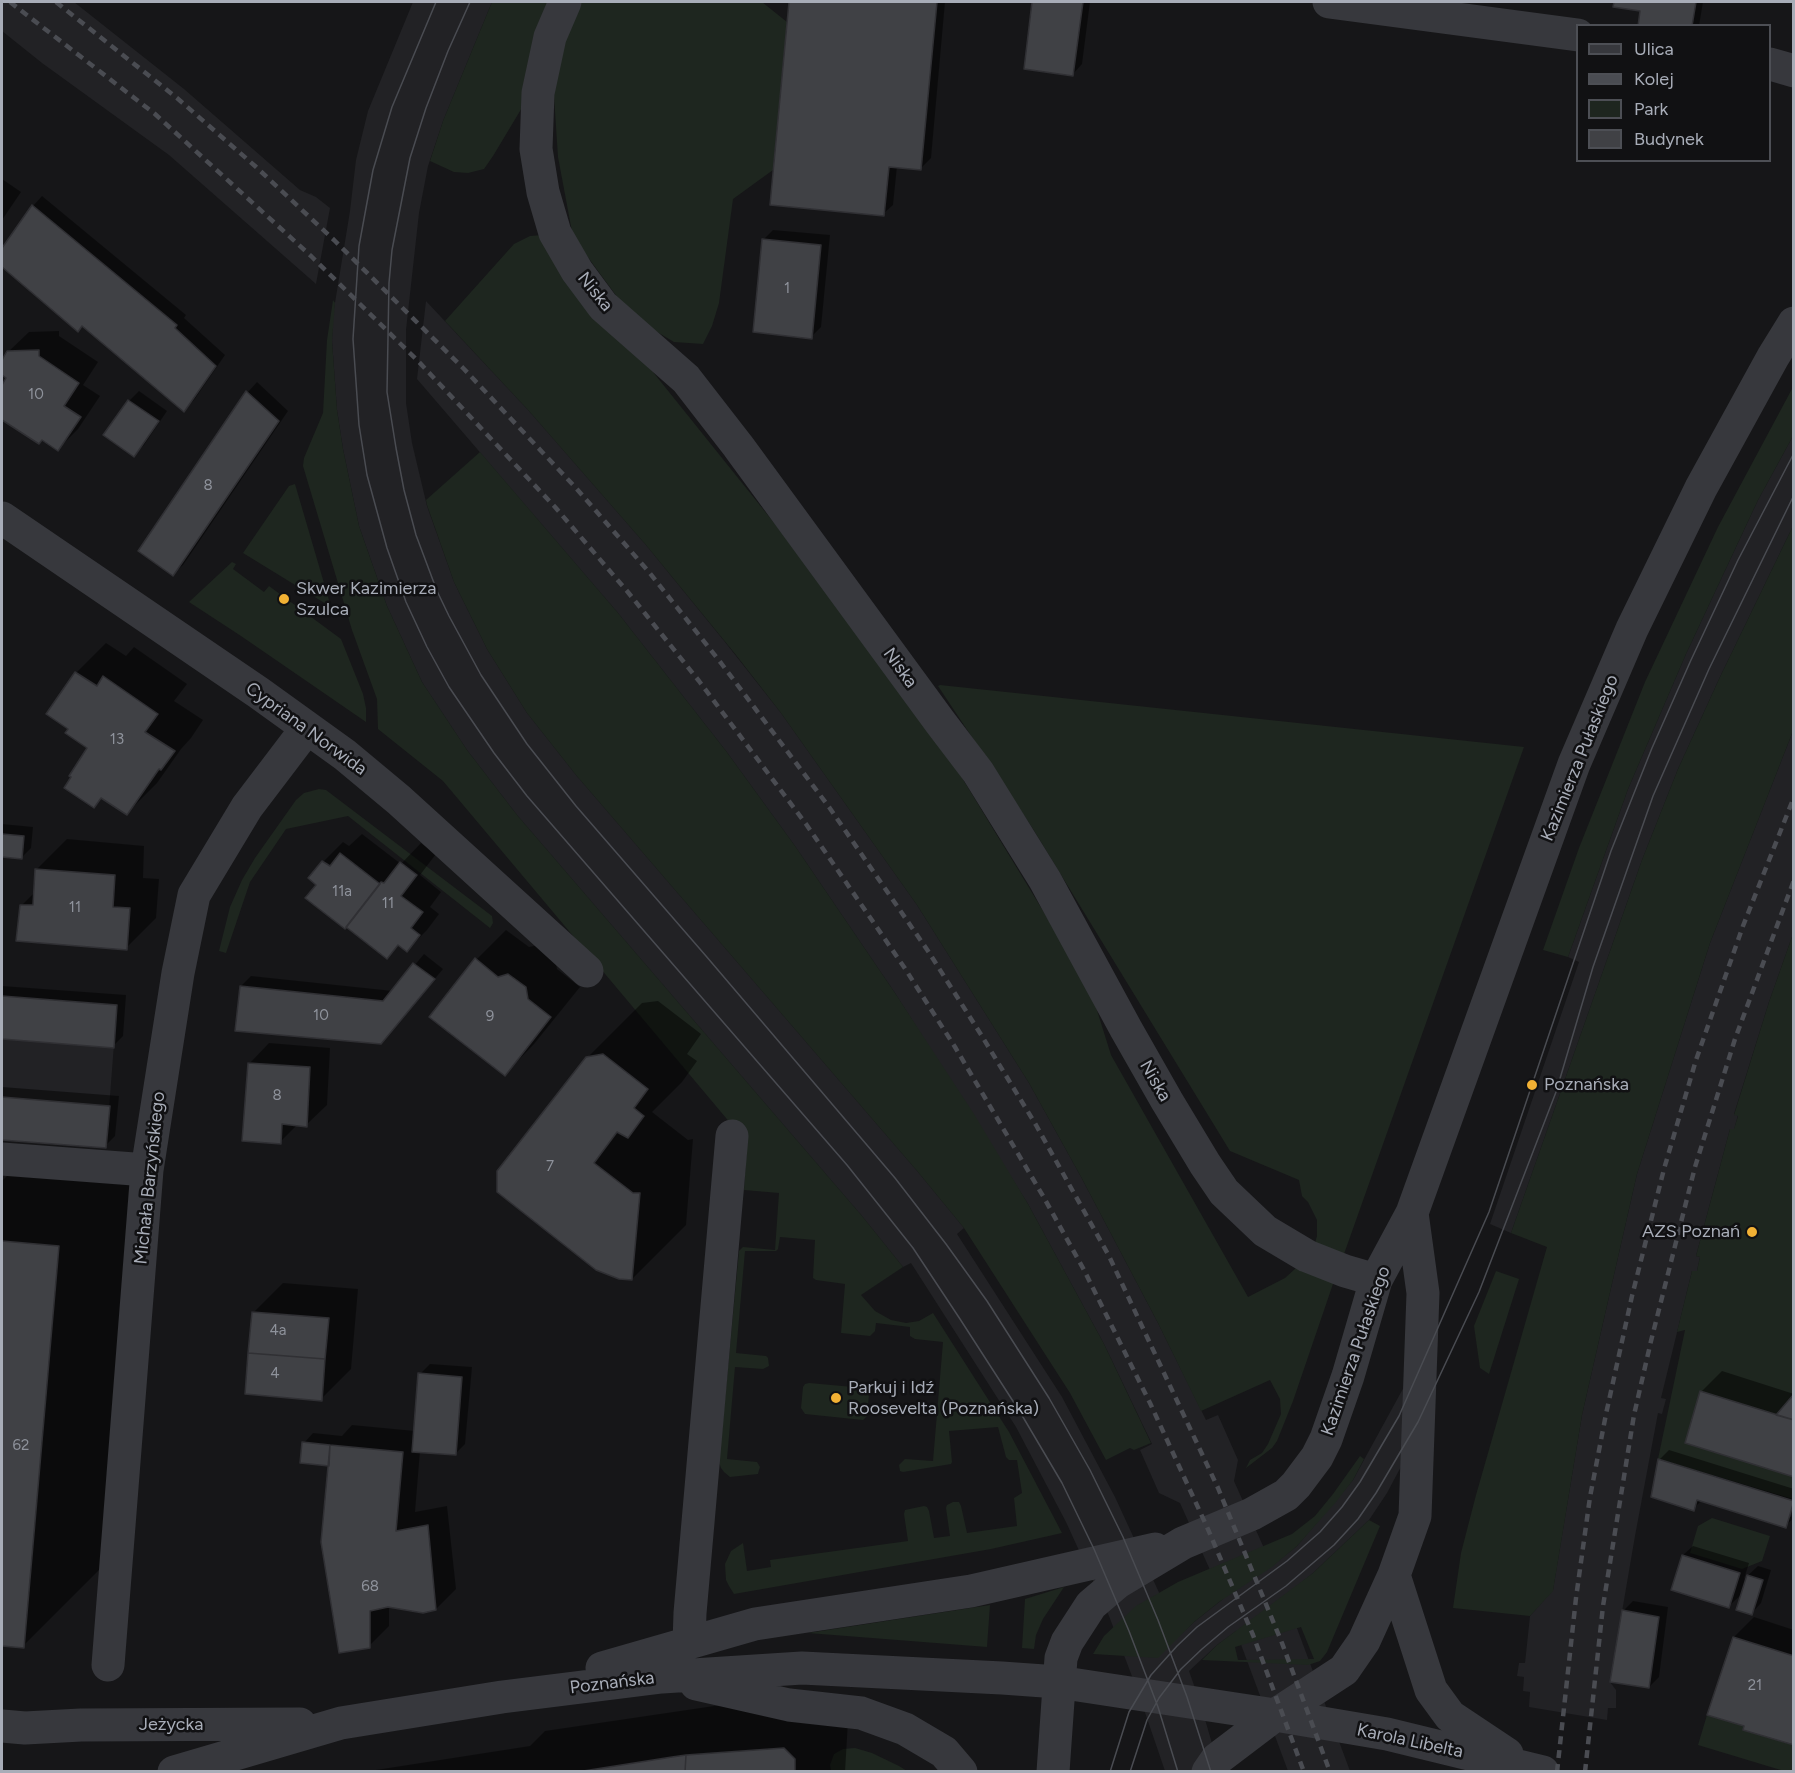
<!DOCTYPE html>
<meta charset="utf-8">
<style>
body{margin:0}
#map{position:relative;width:1795px;height:1773px;overflow:hidden;background:#161618;font-family:Figtree,sans-serif}
canvas{display:block}
.frame{position:absolute;inset:0;border:3px solid #a8adb8;pointer-events:none}
.legend{position:absolute;left:1576px;top:24px;width:195px;height:138px;box-sizing:border-box;background:#111113;border:2px solid #4d4f55;margin:0;padding:8px 10px;list-style:none;font-size:18px;color:#a8adb8}
.legend li{display:flex;align-items:center;gap:12px;height:30px}
.legend b{width:30px;border:2px solid #4d4f55}
</style>
<div id="map">
<canvas width="1795" height="1773"></canvas>
<div class="frame"></div>
<ul class="legend">
<li><b style="height:8px;background:#37383d"></b>Ulica</li>
<li><b style="height:8px;background:#4a4c52"></b>Kolej</li>
<li><b style="height:16px;background:#1e261f"></b>Park</li>
<li><b style="height:16px;background:#404145"></b>Budynek</li>
</ul>
</div>
<script>
const c = document.querySelector('canvas').getContext('2d');
c.lineJoin = 'round';
function fill(path, color) { c.fillStyle = color; c.fill(path, 'evenodd'); }
const poly = rows => new Path2D(rows.map(r => 'M' + r).join(''));
function strokePath(path, color, width, dash) { c.strokeStyle = color; c.lineWidth = width; c.lineCap = dash ? 'butt' : 'round'; c.setLineDash(dash || []); c.stroke(path); }
function write(font, color, halo, rows, align = 'center') {
  c.font = font + ' Figtree,sans-serif'; c.lineWidth = 5; c.setLineDash([]); c.textBaseline = 'middle'; c.strokeStyle = halo; c.fillStyle = color; for (const [text, x, y, turn = 0] of rows) {
    c.save(); c.translate(x, y); c.rotate((+turn || 0) * Math.PI / 180); c.textAlign = isNaN(turn) ? turn : align; if (halo) c.strokeText(text, 0, 0); c.fillText(text, 0, 0); c.restore();
  }
}
const built = poly([
 [2,2,74,2,184,89,300,190,316,197,330,208,316,284,169,155,42,63,2,31],
 [413,2,492,2,443,121,428,166,419,213,406,330,406,403,412,443,427,506,454,582,487,649,527,713,576,775,918,1172,964,1228,957,1234,1062,1397,1115,1497,1162,1599,1177,1638,1194,1622,1223,1599,1180,1503,1159,1493,1140,1450,1152,1444,1104,1344,1028,1204,895,993,795,846,726,751,618,613,417,379,426,301,529,411,646,545,725,642,781,713,917,905,1029,1083,1080,1175,1158,1323,1206,1420,1218,1415,1238,1460,1234,1481,1272,1566,1297,1546,1353,1480,1405,1385,1404,1461,1387,1493,1369,1520,1313,1573,1285,1596,1350,1771,1288,1771,1236,1631,1217,1645,1189,1671,1200,1702,1220,1771,1165,1771,1138,1692,1109,1616,1066,1522,1016,1427,911,1263,903,1267,862,1216,517,815,467,750,422,682,387,606,359,526,343,449,337,410,332,341,333,315,350,211,356,160,368,111],
 [1793,436,1793,526,1720,677,1678,769,1642,860,1511,1233,1490,1224,1579,962,1568,957,1628,789,1686,654,1758,500],
 [1793,731,1793,934,1769,1002,1734,1114,1738,1115,1734,1130,1730,1129,1696,1256,1700,1257,1697,1271,1692,1271,1661,1398,1666,1399,1662,1414,1658,1413,1635,1536,1610,1682,1616,1690,1616,1708,1608,1708,1607,1720,1529,1707,1530,1692,1523,1691,1524,1677,1517,1676,1519,1663,1525,1663,1530,1616,1553,1590,1582,1415,1637,1174,1710,943],
 [2,996,117,1005,106,1148,2,1140]
]);
const green = poly([
 [492,2,556,2,523,106,493,156,484,169,468,173,454,172,430,161,443,121],
 [575,2,762,2,787,22,773,170,733,199,719,303,712,326,703,344,674,342,632,317,573,237,558,157,554,96,558,51],
 [543,235,779,529,956,768,1090,988,1111,1055,1248,1297,1285,1278,1296,1268,1334,1281,1293,1401,1277,1441,1272,1448,1246,1468,1250,1460,1262,1453,1268,1444,1281,1414,1280,1399,1270,1380,1201,1411,1158,1323,1080,1175,1029,1083,917,905,781,713,736,655,646,545,529,411,445,321,514,244,530,236],
 [333,300,335,303,332,341,337,410,343,449,359,526,387,606,422,682,467,750,517,815,862,1216,903,1267,861,1295,875,1311,891,1320,906,1323,919,1321,933,1313,1009,1432,1062,1533,991,1549,734,1594,729,1586,726,1580,725,1564,731,1551,743,1543,747,1571,771,1567,770,1560,908,1541,904,1514,905,1510,924,1506,927,1507,929,1511,934,1538,950,1536,946,1508,947,1505,953,1502,959,1502,961,1506,967,1533,1017,1526,1014,1498,1022,1493,1017,1460,1009,1460,1006,1457,998,1427,949,1431,952,1462,951,1464,903,1472,900,1471,899,1465,905,1459,933,1461,943,1342,915,1339,910,1336,910,1327,876,1323,875,1331,870,1336,841,1333,845,1284,816,1280,813,1278,815,1240,780,1237,778,1249,776,1251,745,1251,736,1353,766,1356,768,1358,769,1366,763,1369,735,1367,727,1459,757,1462,760,1467,759,1470,758,1474,730,1477,724,1472,721,1468,719,1462,739,1251,743,1247,775,1250,779,1193,744,1190,747,1143,443,781,378,729,377,699,352,630,303,466,304,458,323,413,327,340],
 [1793,387,1793,436,1758,500,1686,654,1628,789,1568,957,1543,950,1579,848,1645,682,1718,527],
 [480,452,618,613,726,751,795,846,895,993,974,1114,1028,1204,1104,1344,1151,1443,1134,1450,1130,1448,1106,1460,1070,1393,964,1228,918,1172,576,775,527,713,487,649,454,582,427,505,426,500],
 [295,484,331,607,243,553,289,486],
 [1793,526,1793,731,1710,943,1637,1174,1582,1415,1553,1591,1530,1616,1453,1608,1461,1553,1476,1495,1547,1247,1511,1233,1642,860,1678,769,1720,677],
 [232,562,236,564,233,569,264,592,269,586,341,639,363,694,366,708,366,722,241,636,189,602],
 [940,685,1524,747,1344,1254,1315,1243,1317,1236,1317,1220,1308,1202,1302,1196,1299,1180,1230,1151,1033,829,938,686],
 [319,789,326,790,492,916,493,923,490,928,348,816,286,829,250,882,226,953,219,951,230,907,242,880,255,858,296,800,304,793],
 [1793,934,1793,1499,1658,1459,1685,1330,1677,1332,1692,1271,1697,1271,1700,1257,1696,1256,1730,1129,1734,1129,1738,1116,1734,1115,1769,1002],
 [1496,1271,1519,1279,1489,1374,1480,1368,1474,1326],
 [809,1383,864,1388,869,1394,867,1416,863,1420,805,1414,801,1408,803,1387,805,1384],
 [1360,1456,1364,1459,1353,1480,1336,1502,1297,1546,1272,1567,1219,1602,1194,1622,1158,1658,1093,1654,1104,1636,1136,1606,1178,1582,1292,1534,1315,1516,1333,1494],
 [1712,1518,1770,1536,1762,1561,1742,1569,1690,1553,1698,1526],
 [1369,1520,1380,1526,1327,1652,1320,1661,1308,1665,1202,1660,1217,1645,1313,1573],
 [1301,1627,1314,1659,1238,1660,1235,1647],
 [1064,1587,1043,1619,1036,1635,1034,1649,1022,1648,1025,1599],
 [990,1605,987,1647,808,1633],
 [1707,1715,1744,1726,1743,1730,1793,1745,1793,1771,1784,1771,1698,1745],
 [855,1748,872,1753,899,1766,907,1771,831,1771,830,1765,834,1754,843,1749]
]);
const shadow = poly([
 [790,2,945,2,931,158,921,168,897,166,893,205,883,214,771,204],
 [1034,2,1090,2,1082,64,1073,74,1025,68],
 [1616,2,1703,2,1699,26,1639,26,1641,9,1615,6],
 [2,179,21,192,2,220],
 [42,196,186,315,184,318,225,355,194,400,184,410,83,325,78,330,2,265,2,251,33,206],
 [773,230,830,235,821,327,811,337,763,240],
 [59,331,59,336,98,362,83,385,100,396,78,429,58,449,42,438,39,442,2,418,2,387,8,377,2,373,2,363,8,352,29,332],
 [257,382,288,411,183,565,173,574,140,551,248,392],
 [139,391,167,411,144,445,134,455,106,435,129,401],
 [106,643,126,656,134,647,187,684,174,701,203,720,191,738,181,749,157,783,127,813,103,797,94,806,89,748,70,729,48,713,76,673],
 [2,824,33,827,31,848,22,857,2,856],
 [362,834,401,864,421,843,436,854,420,875,441,892,430,907,439,914,427,930,407,950,400,944,387,957,318,885,323,862,343,842,349,846],
 [67,839,144,846,143,878,159,879,156,918,126,948,21,906,35,892,37,869],
 [506,930,529,947,539,945,555,957,557,969,580,987,534,1044,505,1074,477,959],
 [424,954,443,969,390,1032,241,986,251,976,393,991],
 [2,986,126,995,123,1036,113,1046,2,1038],
 [658,1001,701,1034,687,1054,697,1061,682,1082,652,1112,688,1140,693,1139,686,1225,632,1279,597,1269,587,1058,642,1003],
 [269,1043,330,1048,327,1105,306,1125,298,1124,280,1142,249,1064],
 [2,1087,119,1096,115,1136,105,1146,2,1138],
 [27,1156,138,1166,103,1566,23,1646,2,1644,2,1181],
 [283,1283,358,1289,351,1369,321,1399,253,1313],
 [430,1364,472,1367,465,1444,455,1454,420,1451,415,1512,447,1506,456,1589,436,1609,389,1606,389,1626,369,1646,330,1465,304,1443,313,1433,342,1436,352,1425,415,1431,420,1374],
 [1722,1371,1794,1394,1794,1475,1687,1442,1702,1391],
 [1669,1450,1794,1489,1794,1498,1787,1517,1791,1517,1794,1508,1794,1518,1785,1526,1702,1500,1693,1509,1659,1460],
 [1693,1546,1749,1563,1744,1579,1758,1566,1771,1570,1761,1603,1752,1613,1743,1593,1729,1606,1673,1589,1683,1555],
 [1633,1601,1668,1607,1659,1677,1649,1687,1623,1611],
 [1754,1617,1794,1630,1794,1744,1734,1637],
 [741,1702,849,1704,845,1772,363,1772,530,1746,545,1731]
]);
const building = poly([
 [789,2,937,2,921,170,889,167,884,216,770,205,789,2],
 [1032,2,1083,2,1073,76,1024,69,1032,2],
 [1614,2,1696,2,1692,26,1638,26,1640,11,1613,7,1614,2],
 [32,205,177,325,175,328,216,366,184,412,82,326,78,332,2,267,2,248,32,205],
 [762,239,821,245,812,339,753,332,762,239],
 [39,350,39,356,79,383,64,406,81,417,58,451,42,440,39,444,2,420,2,385,6,378,2,375,2,360,7,351,39,350],
 [246,391,279,421,173,576,138,551,246,391],
 [128,400,159,421,134,457,103,435,128,400],
 [75,672,97,686,103,676,158,714,145,732,175,751,161,770,159,769,127,815,101,798,94,808,64,788,71,777,69,776,87,748,65,733,68,729,46,714,75,672],
 [2,834,24,836,22,859,2,857,2,834],
 [340,853,380,884,345,929,305,898,316,885,308,878,322,861,330,866,340,853],
 [400,862,417,875,401,896,423,912,411,928,420,935,407,952,398,945,387,959,346,927,381,882,384,883,400,862],
 [35,869,115,875,113,907,130,908,127,950,16,941,20,905,33,905,35,869],
 [475,958,498,977,508,974,526,987,528,999,551,1017,505,1076,429,1017,475,958],
 [413,963,435,979,381,1044,235,1031,240,986,383,1001,413,963],
 [2,996,117,1005,114,1048,2,1039,2,996],
 [603,1054,648,1089,634,1108,644,1116,628,1138,617,1132,594,1163,633,1193,640,1193,632,1280,619,1279,596,1270,497,1192,497,1171,586,1057,603,1054],
 [248,1063,310,1067,307,1127,282,1124,281,1144,242,1141,248,1063],
 [2,1097,110,1106,106,1148,2,1140,2,1097],
 [2,1241,59,1246,24,1648,2,1646,2,1241],
 [252,1312,329,1318,325,1359,248,1353,252,1312],
 [248,1353,325,1359,322,1401,245,1394,248,1353],
 [418,1373,462,1377,456,1455,412,1452,418,1373],
 [1700,1391,1794,1420,1794,1477,1685,1443,1700,1391],
 [1794,1394,1794,1420,1776,1415,1794,1394],
 [302,1442,330,1445,329,1466,300,1463,302,1442],
 [330,1445,403,1452,396,1531,428,1525,436,1610,423,1613,388,1607,370,1611,370,1648,339,1653,321,1542,330,1445],
 [1658,1459,1794,1501,1786,1528,1697,1500,1694,1511,1651,1497,1658,1459],
 [1682,1555,1740,1573,1729,1608,1671,1590,1682,1555],
 [1747,1575,1763,1580,1752,1615,1736,1610,1747,1575],
 [1622,1610,1659,1617,1649,1688,1610,1682,1622,1610],
 [1733,1637,1794,1656,1794,1745,1743,1730,1744,1726,1707,1715,1733,1637],
 [784,1748,795,1759,795,1772,685,1772,686,1755,784,1748],
 [686,1755,685,1772,577,1772,672,1757,686,1755]
]);
const minor = poly([
 [565,2,550,37,538,93,536,149,543,192,555,233,577,271,603,306,686,379,738,446,940,722,978,772,1045,880,1126,1029,1167,1101,1205,1164,1224,1192,1265,1231,1307,1256,1345,1271,1376,1280],
 [1329,2,1578,35],
 [1770,64,1794,71],
 [2,518,259,693,345,755,399,800,587,971],
 [2,1159,147,1170],
 [1394,1575,1431,1690,1450,1716,1507,1754],
 [689,1643,690,1613,732,1136],
 [108,1665,147,1170,178,973,194,895,247,807,307,728],
 [602,1668,755,1624,971,1591,1155,1549],
 [696,1684,789,1705,861,1713,905,1729,944,1752,961,1772],
 [2,1726,25,1728,81,1725,300,1724],
 [174,1772,341,1723,502,1697,662,1677,802,1668,1002,1678,1058,1682,1275,1715,1387,1734,1543,1772],
 [1053,1772,1061,1658,1067,1642,1091,1605,1118,1582,1183,1543,1252,1514,1286,1495,1296,1485,1317,1457,1326,1439,1348,1376,1376,1280,1412,1213,1574,764,1632,629,1701,488,1773,357,1794,323],
 [1208,1772,1217,1759,1275,1715,1344,1670,1364,1641,1394,1575,1415,1516,1423,1293,1412,1213]
]);
const tram = poly([
 [436,2,392,107,373,170,359,246,353,339,359,425,367,475,387,548,406,602,427,647,449,687,494,753,527,796,847,1165,913,1248,960,1319,1020,1412,1062,1483,1094,1549,1129,1631,1158,1707,1178,1772],
 [470,2,448,51,426,108,410,158,392,250,389,283,387,392,396,448,404,490,416,535,437,591,449,616,481,675,527,744,576,806,706,956,895,1178,946,1244,987,1301,1049,1398,1090,1470,1123,1537,1158,1620,1187,1697,1211,1772],
 [1110,1772,1129,1712,1151,1675,1177,1646,1197,1627,1287,1561,1320,1532,1342,1507,1360,1482,1399,1416,1489,1212,1611,851,1652,748,1691,660,1738,560,1794,453],
 [1130,1772,1147,1720,1159,1698,1181,1669,1202,1649,1228,1627,1286,1586,1334,1545,1358,1519,1376,1493,1418,1422,1479,1292,1556,1092,1593,967,1653,796,1709,669,1794,495]
]);
const rail = poly([
 [10,2,155,114,311,256,418,361,555,507,627,591,699,681,806,824,904,967,955,1047,1043,1196,1084,1270,1150,1403,1207,1527,1253,1635,1304,1772],
 [56,2,177,98,255,166,334,240,464,369,576,488,649,572,721,663,829,807,928,951,980,1033,1036,1125,1109,1256,1218,1488,1282,1643,1330,1772],
 [1557,1772,1576,1598,1590,1497,1606,1414,1632,1296,1664,1169,1696,1060,1743,926,1794,797],
 [1585,1772,1603,1606,1634,1415,1651,1341,1695,1167,1735,1039,1794,880]
]);
const markers = [
 [284,599,6,"#f2b134"],
 [1532,1085,6,"#f2b134"],
 [1752,1232,6,"#f2b134"],
 [836,1398,6,"#f2b134"]
];
const numberNames = [
 ["1",787,289],
 ["10",36,395],
 ["8",208,486],
 ["13",117,740],
 ["11a",342,892],
 ["11",388,904],
 ["11",75,908],
 ["10",321,1016],
 ["9",490,1017],
 ["8",277,1096],
 ["7",550,1167],
 ["4a",278,1331],
 ["4",275,1374],
 ["62",21,1446],
 ["68",370,1587],
 ["21",1755,1686]
];
const streetNames = [
 ["Niska",595,292,51],
 ["Niska",900,668,54],
 ["Cypriana Norwida",306,729,36],
 ["Kazimierza Pułaskiego",1580,758,-68],
 ["Niska",1155,1081,60],
 ["Michała Barzyńskiego",150,1178,-84],
 ["Kazimierza Pułaskiego",1356,1351,-71],
 ["Poznańska",612,1683,-7],
 ["Jeżycka",171,1725],
 ["Karola Libelta",1410,1741,12]
];
const poiNames = [
 ["Skwer Kazimierza",296,589],
 ["Szulca",296,610],
 ["Poznańska",1544,1085],
 ["AZS Poznań",1740,1232,"right"],
 ["Parkuj i Idź",848,1388],
 ["Roosevelta (Poznańska)",848,1409]
];
fill(built, '#222225');
fill(green, '#1e261f');
fill(shadow, '#0007');
fill(building, '#404145');
strokePath(building, '#303034', 1.5);
strokePath(minor, '#37383d', 33);
strokePath(tram, '#4a4c52', 1.5);
strokePath(rail, '#4a4c52', 4.5, [8, 6]);
for (const [x, y, r, color] of markers) { const dot = new Path2D(); dot.arc(x, y, r, 0, 2 * Math.PI); c.fillStyle = color; c.fill(dot); strokePath(dot, '#111113', 2); }
write('15px', '#8e929b', null, numberNames);
write('18px', '#a8adb8', '#111113', streetNames);
write('18px', '#a8adb8', '#111113', poiNames, 'left');
</script>
